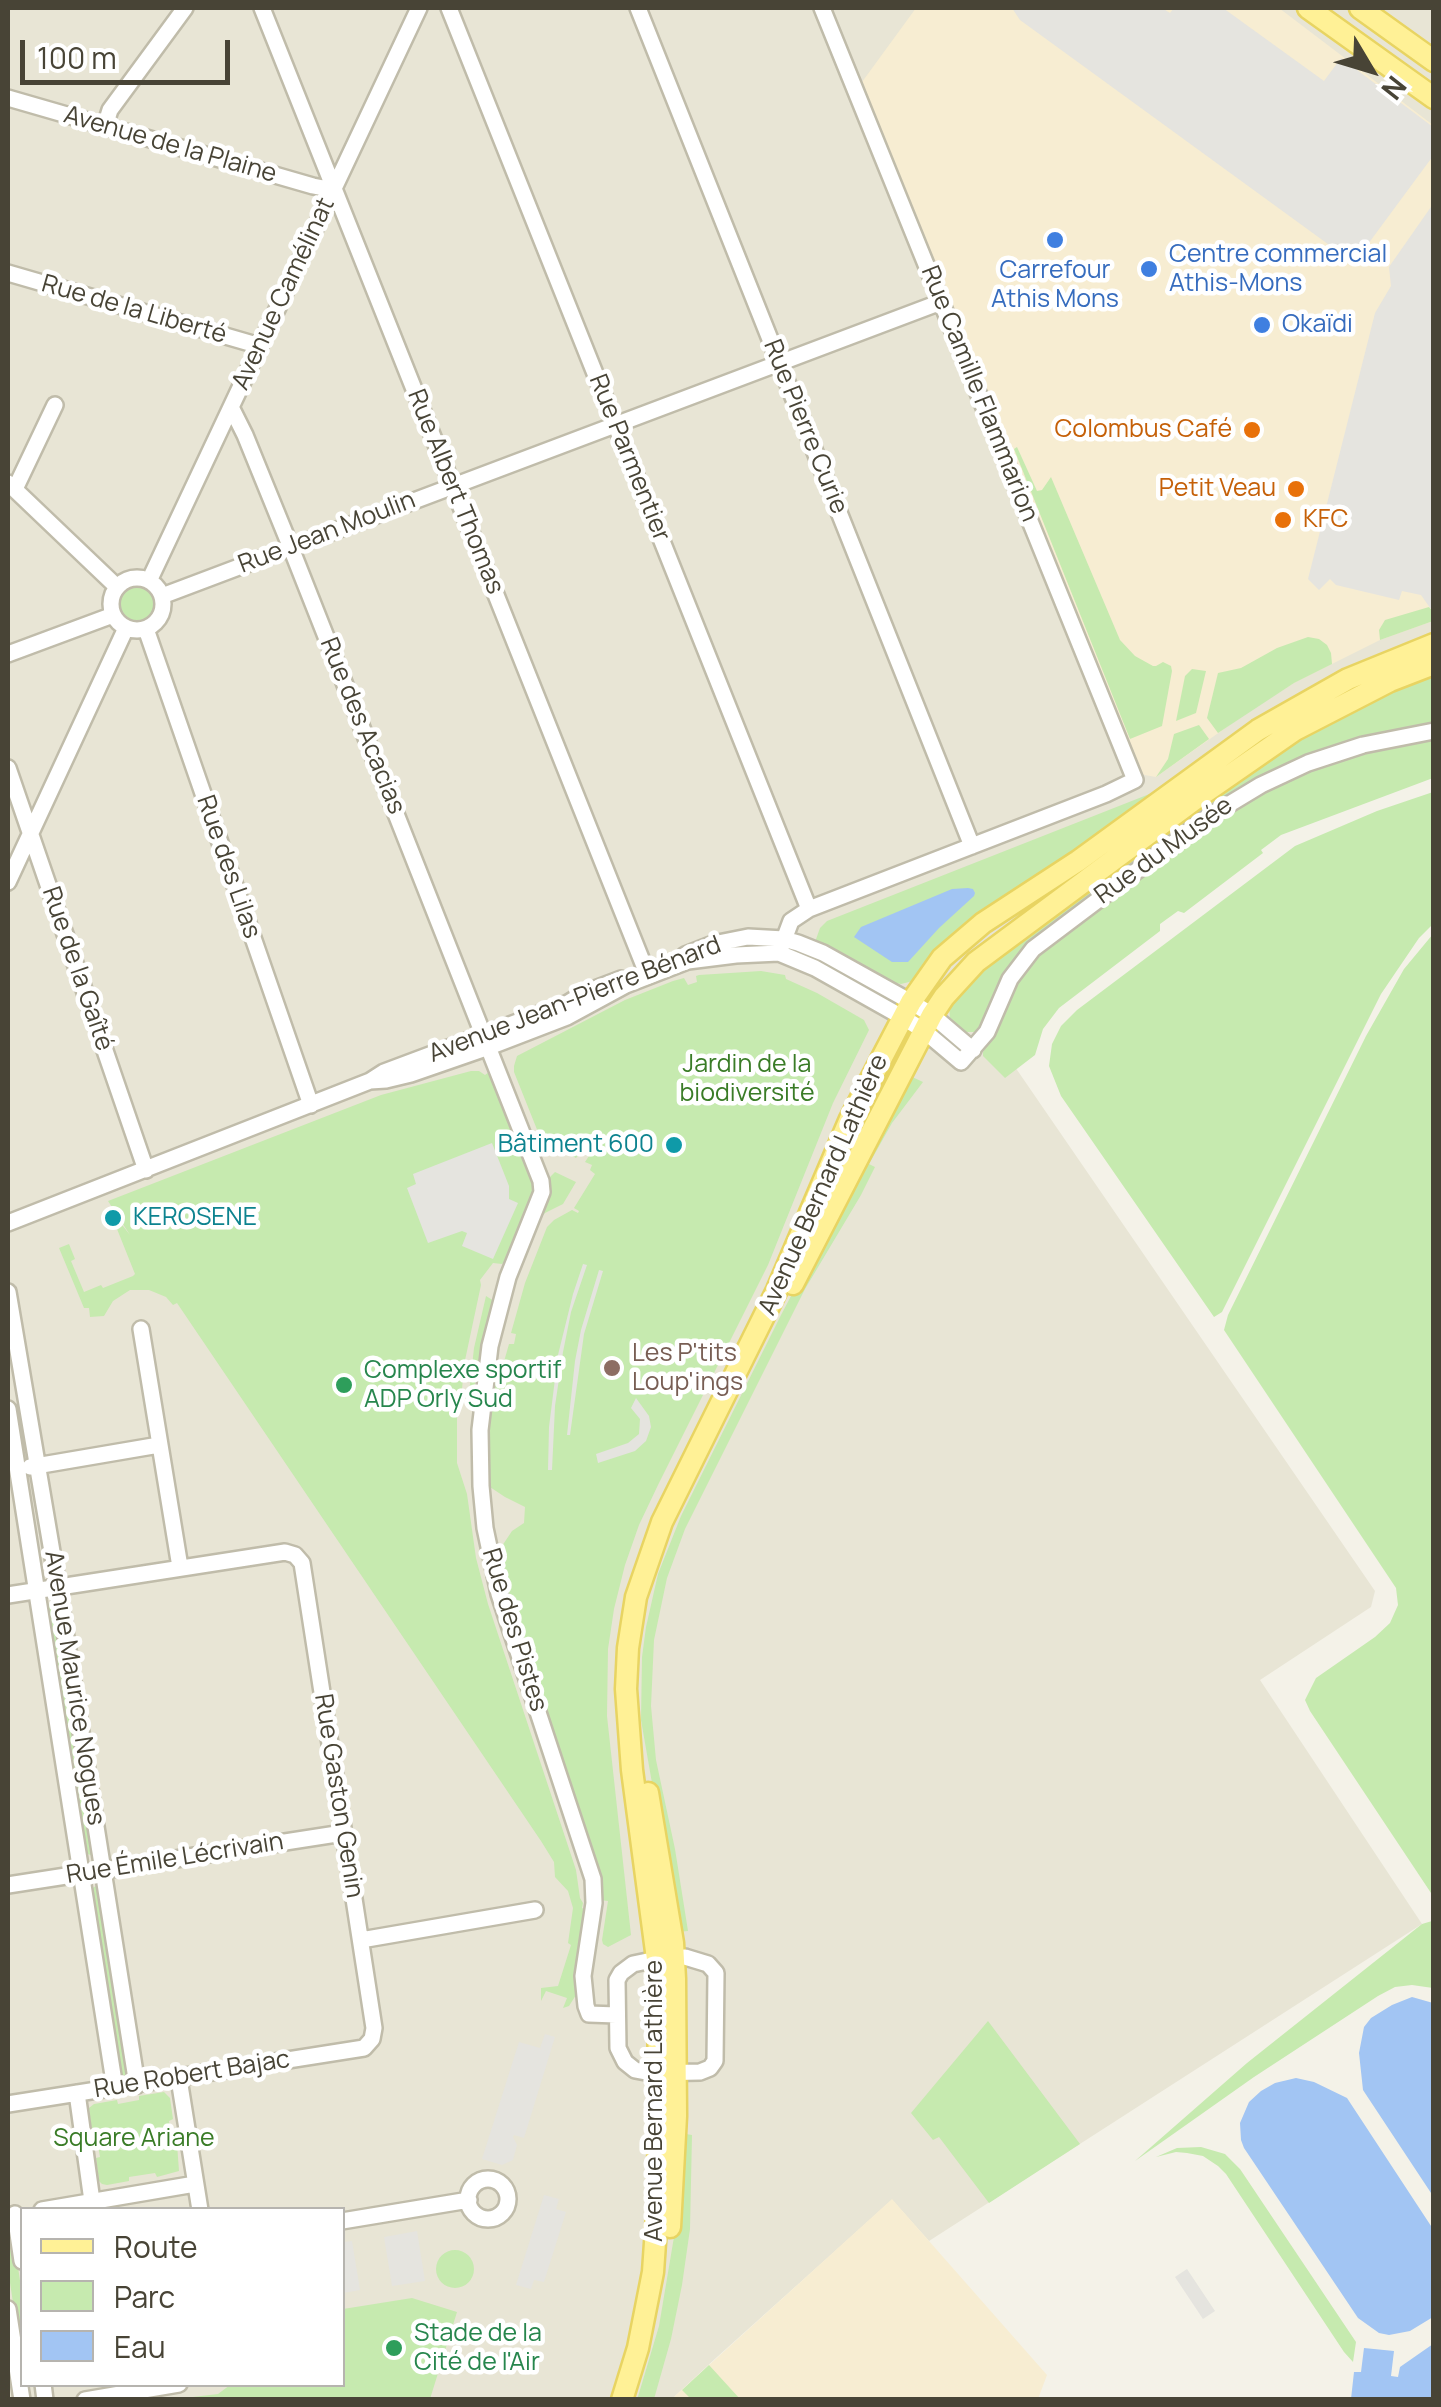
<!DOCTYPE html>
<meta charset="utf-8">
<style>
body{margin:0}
#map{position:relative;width:1441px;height:2407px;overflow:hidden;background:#f4f2e8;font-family:Manrope,sans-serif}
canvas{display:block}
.frame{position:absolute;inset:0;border:10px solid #484436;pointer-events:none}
.legend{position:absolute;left:20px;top:2207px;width:325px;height:180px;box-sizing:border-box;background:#fff;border:2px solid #b6b4af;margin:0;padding:12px 18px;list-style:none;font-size:30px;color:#484436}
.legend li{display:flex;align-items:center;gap:20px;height:50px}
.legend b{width:50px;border:2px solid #b6b4af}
.north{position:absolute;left:1321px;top:20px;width:100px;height:100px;-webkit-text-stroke:8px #fff;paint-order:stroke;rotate:128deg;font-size:28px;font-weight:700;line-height:40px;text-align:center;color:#484436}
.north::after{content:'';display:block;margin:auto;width:35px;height:45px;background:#484436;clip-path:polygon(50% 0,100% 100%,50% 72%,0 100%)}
.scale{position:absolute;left:20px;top:40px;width:210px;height:45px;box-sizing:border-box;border:5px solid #484436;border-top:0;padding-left:12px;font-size:30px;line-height:35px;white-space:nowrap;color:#484436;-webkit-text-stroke:8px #fff;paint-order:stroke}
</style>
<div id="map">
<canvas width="1441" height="2407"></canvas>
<div class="frame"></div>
<ul class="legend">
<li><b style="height:12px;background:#fff196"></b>Route</li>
<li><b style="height:28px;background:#c6eaaf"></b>Parc</li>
<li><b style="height:28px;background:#a2c5f3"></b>Eau</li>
</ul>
<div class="north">N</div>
<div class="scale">100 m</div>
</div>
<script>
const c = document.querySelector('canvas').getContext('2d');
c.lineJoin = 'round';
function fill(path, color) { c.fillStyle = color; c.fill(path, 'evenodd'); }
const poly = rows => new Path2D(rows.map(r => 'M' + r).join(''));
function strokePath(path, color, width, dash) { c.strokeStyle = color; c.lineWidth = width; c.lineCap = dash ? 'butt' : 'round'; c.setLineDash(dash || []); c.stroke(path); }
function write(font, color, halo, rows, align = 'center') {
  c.font = font + ' Manrope,sans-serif'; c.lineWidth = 9; c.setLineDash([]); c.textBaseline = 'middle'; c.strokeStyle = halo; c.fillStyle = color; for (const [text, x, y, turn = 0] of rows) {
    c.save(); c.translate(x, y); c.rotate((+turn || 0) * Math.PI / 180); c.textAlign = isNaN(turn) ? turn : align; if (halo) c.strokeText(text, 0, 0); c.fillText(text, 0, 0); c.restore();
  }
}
const residential = poly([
 [8,8,1433,8,1433,754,1351,767,1002,1048,1375,1591,1371,1607,1260,1680,1422,1924,929,2241,892,2200,717,2357,675,2396,673,2399,8,2400],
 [22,2210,342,2210,342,2384,22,2384]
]);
const commercial = poly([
 [916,8,1279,8,1433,125,1433,621,1380,640,1294,683,1251,710,1156,777,1139,774,862,82],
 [892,2199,1047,2375,1038,2399,673,2400,675,2396]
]);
const green = poly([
 [1017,447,1037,491,1042,490,1051,477,1120,640,1135,656,1153,666,1156,666,1163,662,1171,666,1172,671,1162,726,1130,739,1014,449],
 '120 604a17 17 0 1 1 34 0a17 17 0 1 1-34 0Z',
 [1429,607,1433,612,1433,621,1380,640,1379,630,1385,620],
 [1308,637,1319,639,1327,645,1331,653,1332,664,1294,683,1218,733,1207,718,1218,673,1241,668,1277,648],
 [1192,669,1206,671,1196,713,1176,721,1185,676],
 [1433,671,1433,724,1408,727,1347,741,1315,752,1256,779,1222,798,1029,943,1005,973,985,1021,979,1029,975,1032,961,1032,950,1020,949,1002,972,975,1261,760,1332,716],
 [1322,681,913,981,901,984,891,982,815,942,820,928,827,921,1152,793,1249,724],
 [1199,725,1209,739,1156,777,1168,759,1174,734],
 [1433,739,1433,778,1281,835,1261,850,1263,853,1184,913,1178,911,1160,924,1160,931,1059,1008,1043,1029,1035,1055,1005,1078,983,1056,983,1052,996,1032,1018,982,1041,952,1209,825,1251,799,1309,771,1360,754],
 [1433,792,1433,924,1419,938,1381,994,1222,1312,1214,1317,1061,1096,1049,1066,1052,1044,1061,1026,1077,1010,1295,846,1377,811],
 [1433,934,1433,1896,1310,1711,1305,1700,1316,1678,1375,1637,1390,1623,1398,1605,1396,1588,1224,1330,1228,1315,1366,1036,1404,969],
 [761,971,785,975,786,979,817,993,864,1020,869,1030,833,1103,768,1265,658,1485,639,1525,625,1565,614,1609,608,1649,607,1716,631,1935,608,1947,603,1944,602,1940,608,1901,600,1900,508,1602,496,1555,512,1531,524,1523,525,1507,505,1497,487,1485,486,1437,490,1389,500,1365,503,1365,509,1344,514,1344,516,1334,511,1333,525,1283,547,1227,554,1220,572,1210,578,1213,579,1211,574,1208,595,1174,590,1170,592,1165,585,1162,589,1156,585,1152,588,1147,586,1145,576,1158,540,1137,514,1072,514,1066,517,1056,625,1000,673,981,684,978,688,985,697,982,696,976,699,975],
 [471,1071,479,1071,485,1075,489,1072,493,1076,534,1184,534,1192,508,1258,502,1264,493,1263,480,1280,481,1285,464,1365,461,1402,457,1414,457,1463,467,1494,476,1558,488,1604,576,1870,580,1898,583,1903,582,1908,586,1910,577,1967,576,1995,569,2006,563,2008,567,1998,546,1991,541,2001,541,1988,558,1986,571,1945,568,1943,573,1908,568,1891,555,1877,554,1862,541,1841,177,1303,173,1305,166,1297,149,1290,130,1290,113,1301,104,1316,90,1317,89,1308,84,1308,59,1248,69,1244,75,1259,71,1261,84,1292,101,1285,103,1288,133,1276,135,1274,115,1224,119,1221,130,1235,108,1201,381,1095],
 [908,1075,923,1082,892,1123,869,1164,875,1167,861,1195,805,1289,685,1529,667,1578,654,1640,651,1706,656,1760,675,1849,688,1931,678,1932,641,1720,642,1657,646,1627,658,1574,681,1516,781,1315],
 [555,1172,576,1182,563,1204,545,1213,536,1223,549,1195,549,1178],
 [486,1296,494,1301,478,1376,468,1402,474,1348],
 [50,1603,56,1606,93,1854,91,1855,84,1853,46,1605],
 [96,1886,99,1887,127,2072,125,2076,121,2075,119,2067,117,2067,91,1889],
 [1432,1921,1433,1988,1412,1985,1395,1987,1378,1996,1254,2077,1135,2161,1247,2063,1422,1924],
 [988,2021,1080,2144,989,2203,939,2137,933,2140,911,2113],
 [164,2092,170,2098,173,2119,169,2121,172,2144,177,2144,179,2171,157,2177,155,2173,129,2177,129,2181,107,2185,102,2184,99,2181,96,2158,100,2157,96,2133,92,2133,89,2108,94,2104,117,2100,118,2104,139,2100,139,2096],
 [683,2098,686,2098,686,2134,692,2135,690,2229,682,2285,671,2339,654,2399,637,2400,659,2326,675,2231],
 [1201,2147,1225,2154,1240,2169,1356,2342,1353,2362,1344,2352,1226,2174,1218,2166,1203,2156,1187,2153,1176,2152,1156,2157,1177,2148],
 [8,2222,12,2227,22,2294,22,2364,8,2269],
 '436 2269a19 19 0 1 1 38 0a19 19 0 1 1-38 0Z',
 [412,2298,457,2312,430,2399,176,2399,218,2394,230,2385,342,2384,343,2309],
 [709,2365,740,2399,691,2399,682,2390]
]);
const parking = poly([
 [1012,8,1162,8,1170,13,1174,8,1223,8,1324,81,1341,58,1433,127,1433,156,1354,263,1020,20],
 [1433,204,1433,612,1421,595,1402,591,1399,600,1336,585,1330,579,1319,590,1308,579,1375,313,1391,286,1389,267],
 [492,1143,509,1186,509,1199,518,1203,493,1259,462,1246,467,1233,462,1231,428,1243,407,1188,416,1184,413,1174],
 [583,1264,587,1265,571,1312,563,1352,555,1406,552,1470,548,1470,549,1427,558,1355,573,1294],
 [599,1270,603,1271,584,1334,570,1435,567,1435,575,1361,581,1330],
 [636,1398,649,1416,651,1427,646,1441,635,1451,598,1463,596,1454,628,1443,639,1434,640,1419,631,1408],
 [545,2034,555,2037,524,2138,514,2135,513,2137,517,2145,513,2160,502,2165,482,2159,519,2042,540,2048],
 [544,2195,559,2199,556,2209,566,2212,544,2282,534,2280,531,2289,516,2285],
 [417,2231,425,2281,392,2286,384,2237],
 [352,2241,360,2290,343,2293,343,2242],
 [1187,2269,1215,2311,1203,2319,1175,2277]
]);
const water = poly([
 [968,888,973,889,975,893,974,896,939,928,908,962,892,962,854,937,861,927,952,889],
 [1412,1997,1433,2003,1433,2196,1363,2090,1359,2053,1364,2027,1371,2018,1392,2005],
 [1296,2078,1314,2082,1347,2098,1433,2229,1433,2317,1410,2331,1389,2335,1379,2333,1358,2318,1244,2148,1241,2140,1240,2123,1249,2102,1261,2091,1275,2083],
 [1433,2344,1433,2399,1351,2399,1354,2372,1361,2372,1364,2348,1394,2351,1391,2376,1398,2377,1400,2367]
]);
const minor = poly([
 [262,8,648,976],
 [449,8,809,909],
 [638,8,972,846],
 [8,98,313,186,334,190],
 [105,126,110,110,185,8],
 [8,273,260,346],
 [231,407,245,435,291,548,541,1181,542,1192,508,1277,490,1346,480,1430,481,1486,485,1528,499,1594,593,1879,594,1903,583,1976,586,2006,589,2014,616,2015],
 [8,483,117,587],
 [15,489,55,405],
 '111 604a26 26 0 1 1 52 0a26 26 0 1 1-52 0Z',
 [149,581,419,8],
 [162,596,941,302],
 [146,629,311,1105],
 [8,654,113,615],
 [8,768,146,1170],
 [8,882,126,628],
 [779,953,791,921,809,909,1106,794,1135,780,822,8],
 [685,955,713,944,748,937,784,939,798,943,823,953,911,1002,932,1015,973,1050],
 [370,1081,386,1080,411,1074,489,1047,567,1017,626,985,688,961,736,955,779,953,815,968,902,1017,923,1030,961,1062,987,1032,1010,979,1033,949,1208,817,1261,785,1308,763,1363,745,1434,731],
 [8,1223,370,1081,384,1072,568,1003,584,993,621,979],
 [8,1292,58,1587,137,2085],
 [141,1329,180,1567],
 [8,1409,115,2088],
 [30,1467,159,1445],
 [8,1595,285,1552,295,1555,302,1563,374,2028,372,2039,364,2048,8,2104],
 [8,1885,343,1833],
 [361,1940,535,1910],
 [685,1957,708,1964,716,1973,715,2061,710,2068,700,2072,651,2073,635,2070,625,2062,618,2048,617,1980,621,1973,633,1964,657,1959,685,1957],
 [179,2079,200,2210],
 [77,2093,92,2201],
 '468 2199a20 20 0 1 1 40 0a20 20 0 1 1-40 0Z',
 [42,2210,195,2184],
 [15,2214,22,2261],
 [342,2221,469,2200],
 [8,2309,22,2400],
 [43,2384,45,2400],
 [85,2400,179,2384]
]);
const major = poly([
 [1308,8,1434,98],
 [1360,8,1434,61],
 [793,1284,932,1015,944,997,976,962,1194,800,1295,730,1390,681,1434,664],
 [648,1793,673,1943,675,1979,676,2116,670,2227],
 [622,2400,638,2348,653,2272,658,2199,659,2073,657,1959,632,1770,626,1689,628,1648,636,1597,662,1522,777,1290,850,1119,911,1002,942,958,983,923,1078,861,1258,730,1348,679,1434,644]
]);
const markers = [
 [1055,240,10,"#3f7fe0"],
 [1149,269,10,"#3f7fe0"],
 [1262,325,10,"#3f7fe0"],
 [1252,430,10,"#e8710a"],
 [1296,489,10,"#e8710a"],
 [1283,520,10,"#e8710a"],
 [674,1145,10,"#0f9aa8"],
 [113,1218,10,"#0f9aa8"],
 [612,1368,10,"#8d6e63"],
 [344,1385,10,"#2e9e5b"],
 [394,2348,10,"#2e9e5b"]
];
const streetNames = [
 ["Avenue de la Plaine",170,145,16],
 ["Avenue Camélinat",284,294,-65],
 ["Rue de la Liberté",134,310,16],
 ["Rue Camille Flammarion",979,394,68],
 ["Rue Pierre Curie",805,427,68],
 ["Rue Parmentier",629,458,68],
 ["Rue Albert Thomas",455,492,68],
 ["Rue Jean Moulin",327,533,-21],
 ["Rue des Acacias",362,726,68],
 ["Rue du Musée",1164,851,-36],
 ["Rue des Lilas",228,867,71],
 ["Rue de la Gaîté",77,969,71],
 ["Avenue Jean-Pierre Bénard",575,1000,-21],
 ["Avenue Bernard Lathière",824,1185,-66],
 ["Rue des Pistes",514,1630,73],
 ["Avenue Maurice Nogues",74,1688,81],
 ["Rue Gaston Genin",338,1796,81],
 ["Rue Émile Lécrivain",175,1859,-9],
 ["Rue Robert Bajac",192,2075,-9],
 ["Avenue Bernard Lathière",655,2101,-90]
];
const shopNames = [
 ["Centre commercial",1169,255],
 ["Athis-Mons",1169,284],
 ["Carrefour",1055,271,"center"],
 ["Athis Mons",1055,300,"center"],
 ["Okaïdi",1282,325]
];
const foodNames = [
 ["Colombus Café",1232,430],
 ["Petit Veau",1276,489],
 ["KFC",1303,520,"left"]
];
const parkNames = [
 ["Jardin de la",747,1065],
 ["biodiversité",747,1094],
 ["Square Ariane",134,2139]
];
const cultureNames = [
 ["Bâtiment 600",654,1145],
 ["KEROSENE",133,1218,"left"]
];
const educationNames = [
 ["Les P'tits",632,1354],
 ["Loup'ings",632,1383]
];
const leisureNames = [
 ["Complexe sportif",364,1371],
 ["ADP Orly Sud",364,1400],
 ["Stade de la",414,2334],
 ["Cité de l'Air",414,2363]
];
fill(residential, '#e8e5d5');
fill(commercial, '#f7edd2');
fill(green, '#c6eaaf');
fill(parking, '#e5e4df');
fill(water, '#a2c5f3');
strokePath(minor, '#c0bcaa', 20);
strokePath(major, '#e8d462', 25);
strokePath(minor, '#fff', 15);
strokePath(major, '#fff196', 20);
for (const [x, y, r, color] of markers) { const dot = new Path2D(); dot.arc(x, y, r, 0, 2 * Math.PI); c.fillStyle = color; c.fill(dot); strokePath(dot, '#fff', 4); }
write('25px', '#484436', '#fff', streetNames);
write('25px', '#366cbe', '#fff', shopNames, 'left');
write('25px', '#c56008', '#fff', foodNames, 'right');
write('25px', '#3a7c27', '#fff', parkNames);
write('25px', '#0d838f', '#fff', cultureNames, 'right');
write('25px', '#785e54', '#fff', educationNames, 'left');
write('25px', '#27864d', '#fff', leisureNames, 'left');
</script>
